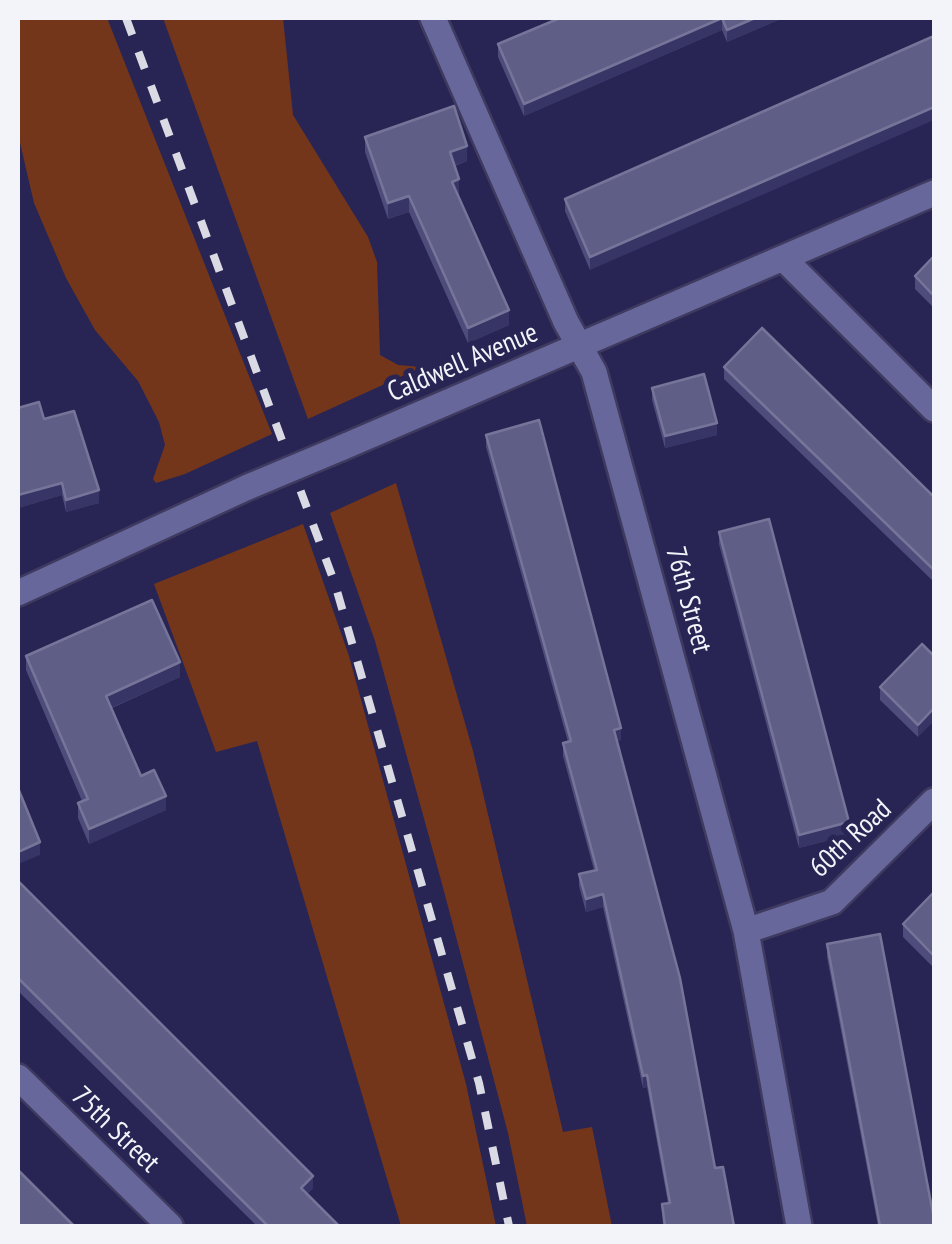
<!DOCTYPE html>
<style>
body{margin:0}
#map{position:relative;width:952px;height:1244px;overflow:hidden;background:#282554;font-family:"PT Sans Narrow",sans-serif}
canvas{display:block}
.frame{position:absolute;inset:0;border:20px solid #f3f4fa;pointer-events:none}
</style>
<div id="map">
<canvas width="952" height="1244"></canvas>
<div class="frame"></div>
</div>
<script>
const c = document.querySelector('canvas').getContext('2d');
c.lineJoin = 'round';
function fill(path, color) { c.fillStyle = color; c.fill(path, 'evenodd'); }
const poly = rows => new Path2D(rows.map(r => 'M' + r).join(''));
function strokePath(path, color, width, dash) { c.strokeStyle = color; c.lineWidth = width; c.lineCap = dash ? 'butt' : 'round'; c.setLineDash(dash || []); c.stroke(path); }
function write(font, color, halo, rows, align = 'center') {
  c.font = font + ' "PT Sans Narrow",sans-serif'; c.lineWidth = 10; c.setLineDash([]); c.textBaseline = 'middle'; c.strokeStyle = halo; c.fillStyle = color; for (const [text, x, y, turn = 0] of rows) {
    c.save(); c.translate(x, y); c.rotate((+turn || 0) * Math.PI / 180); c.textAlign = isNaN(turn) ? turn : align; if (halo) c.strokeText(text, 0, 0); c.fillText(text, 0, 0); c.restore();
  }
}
const green = poly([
 [18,18,107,18,272,434,185,474,156,483,153,479,165,445,159,422,138,381,95,330,66,278,34,203,18,134],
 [163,18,283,18,293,115,368,237,377,262,380,355,398,365,422,367,308,419],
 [396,483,473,751,563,1132,592,1127,612,1226,527,1226,508,1133,441,880,375,641,330,513],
 [303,524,349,656,466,1084,496,1226,401,1226,257,741,216,752,154,584]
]);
const minor = poly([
 [433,18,566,322,594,372,746,931,799,1226],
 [784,259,934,409],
 [341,448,934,193],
 [18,593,248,487],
 [746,931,832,902,934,801],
 [18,1077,170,1226]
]);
const rail = poly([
 [126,18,335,584,479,1083,509,1226]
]);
const minorBridge = poly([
 [248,487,341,448]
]);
const wall = poly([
 [560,18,783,18,727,42,722,30,524,116,498,57,498,44],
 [934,36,590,270,565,211,565,199],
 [365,137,467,161,455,166,459,195,458,195,509,325,468,343,409,212,388,219,365,152],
 [934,256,934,308,915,289,915,276],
 [724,367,934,497,934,582,724,379],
 [652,388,717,435,665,448,652,400],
 [18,408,44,419,99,503,66,512,62,495,18,508],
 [486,435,621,740,617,741,715,1168,734,1226,663,1226,662,1204,668,1203,647,1087,643,1088,603,907,586,912,579,886,579,874,594,870,563,756,563,743,568,742,486,447],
 [719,532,849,835,799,848,719,544],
 [922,644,918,737,880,700,880,687],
 [26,656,180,677,112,708,141,776,166,810,89,844,78,818,78,803,82,801,26,670],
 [18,881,313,1188,307,1194,339,1226,257,1226,18,991],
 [934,892,934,968,903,937,903,924],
 [827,944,934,1226,878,1226,827,957]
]);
const shadedWall = poly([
 [722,18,722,30,524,116,524,104],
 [755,18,783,18,727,42,727,30],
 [934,107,934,120,590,270,590,257],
 [467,146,467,161,450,167,450,152],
 [459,179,459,195,452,197,452,182],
 [409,196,409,212,388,219,388,203],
 [509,310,509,325,468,343,468,328],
 [717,423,717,435,665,448,665,436],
 [62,483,62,495,18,508,18,495],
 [99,490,99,503,66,512,66,500],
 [180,662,180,677,106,710,106,696],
 [934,708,934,721,918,737,918,725],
 [621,728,621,740,614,742,614,730],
 [166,796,166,810,89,844,89,829],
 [849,822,849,835,799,848,799,835],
 [40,842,40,855,18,864,18,852],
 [603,894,603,907,586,912,586,899],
 [647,1075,647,1087,643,1088,643,1076],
 [313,1176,313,1188,301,1201,301,1188]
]);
const building = poly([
 [560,18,755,18,727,30,722,18,524,104,498,44,560,18],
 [934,36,934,107,590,257,565,199,934,36],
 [454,106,467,146,450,152,459,179,452,182,509,310,468,328,409,196,388,203,365,137,454,106],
 [934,256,934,296,915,276,934,256],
 [762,328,934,497,934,570,724,367,762,328],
 [704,374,717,423,665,436,652,388,704,374],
 [39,402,44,419,74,411,99,490,66,500,62,483,18,495,18,408,39,402],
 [539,420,621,728,614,730,680,978,715,1168,723,1167,734,1226,665,1226,662,1204,670,1203,647,1075,643,1076,603,894,586,899,579,874,597,870,563,743,571,741,486,435,539,420],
 [769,519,849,822,799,835,719,532,769,519],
 [152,600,180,662,106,696,141,776,154,770,166,796,89,829,78,803,88,799,26,656,152,600],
 [922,644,934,656,934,708,918,725,880,687,922,644],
 [18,788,40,842,18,852,18,788],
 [18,881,313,1176,301,1188,339,1226,263,1226,266,1224,18,978,18,881],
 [934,892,934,956,903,924,934,892],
 [880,934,934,1219,934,1226,880,1226,827,944,880,934],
 [18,1170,74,1226,18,1226,18,1170]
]);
const streetNames = [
 ["Caldwell Avenue",463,363,-23],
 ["76th Street",688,600,75],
 ["60th Road",851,839,-43],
 ["75th Street",115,1130,44]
];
fill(green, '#74361b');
strokePath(minor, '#3f3a5f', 30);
strokePath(minor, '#67679c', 25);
strokePath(rail, '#dadae5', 8, [18, 18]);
strokePath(minorBridge, '#3f3a5f', 30, []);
strokePath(minorBridge, '#67679c', 25);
fill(wall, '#4d4c7a');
fill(shadedWall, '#363565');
fill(building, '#5e5e87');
strokePath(building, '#767599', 2.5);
write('28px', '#f3f4fa', '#282554', streetNames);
</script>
